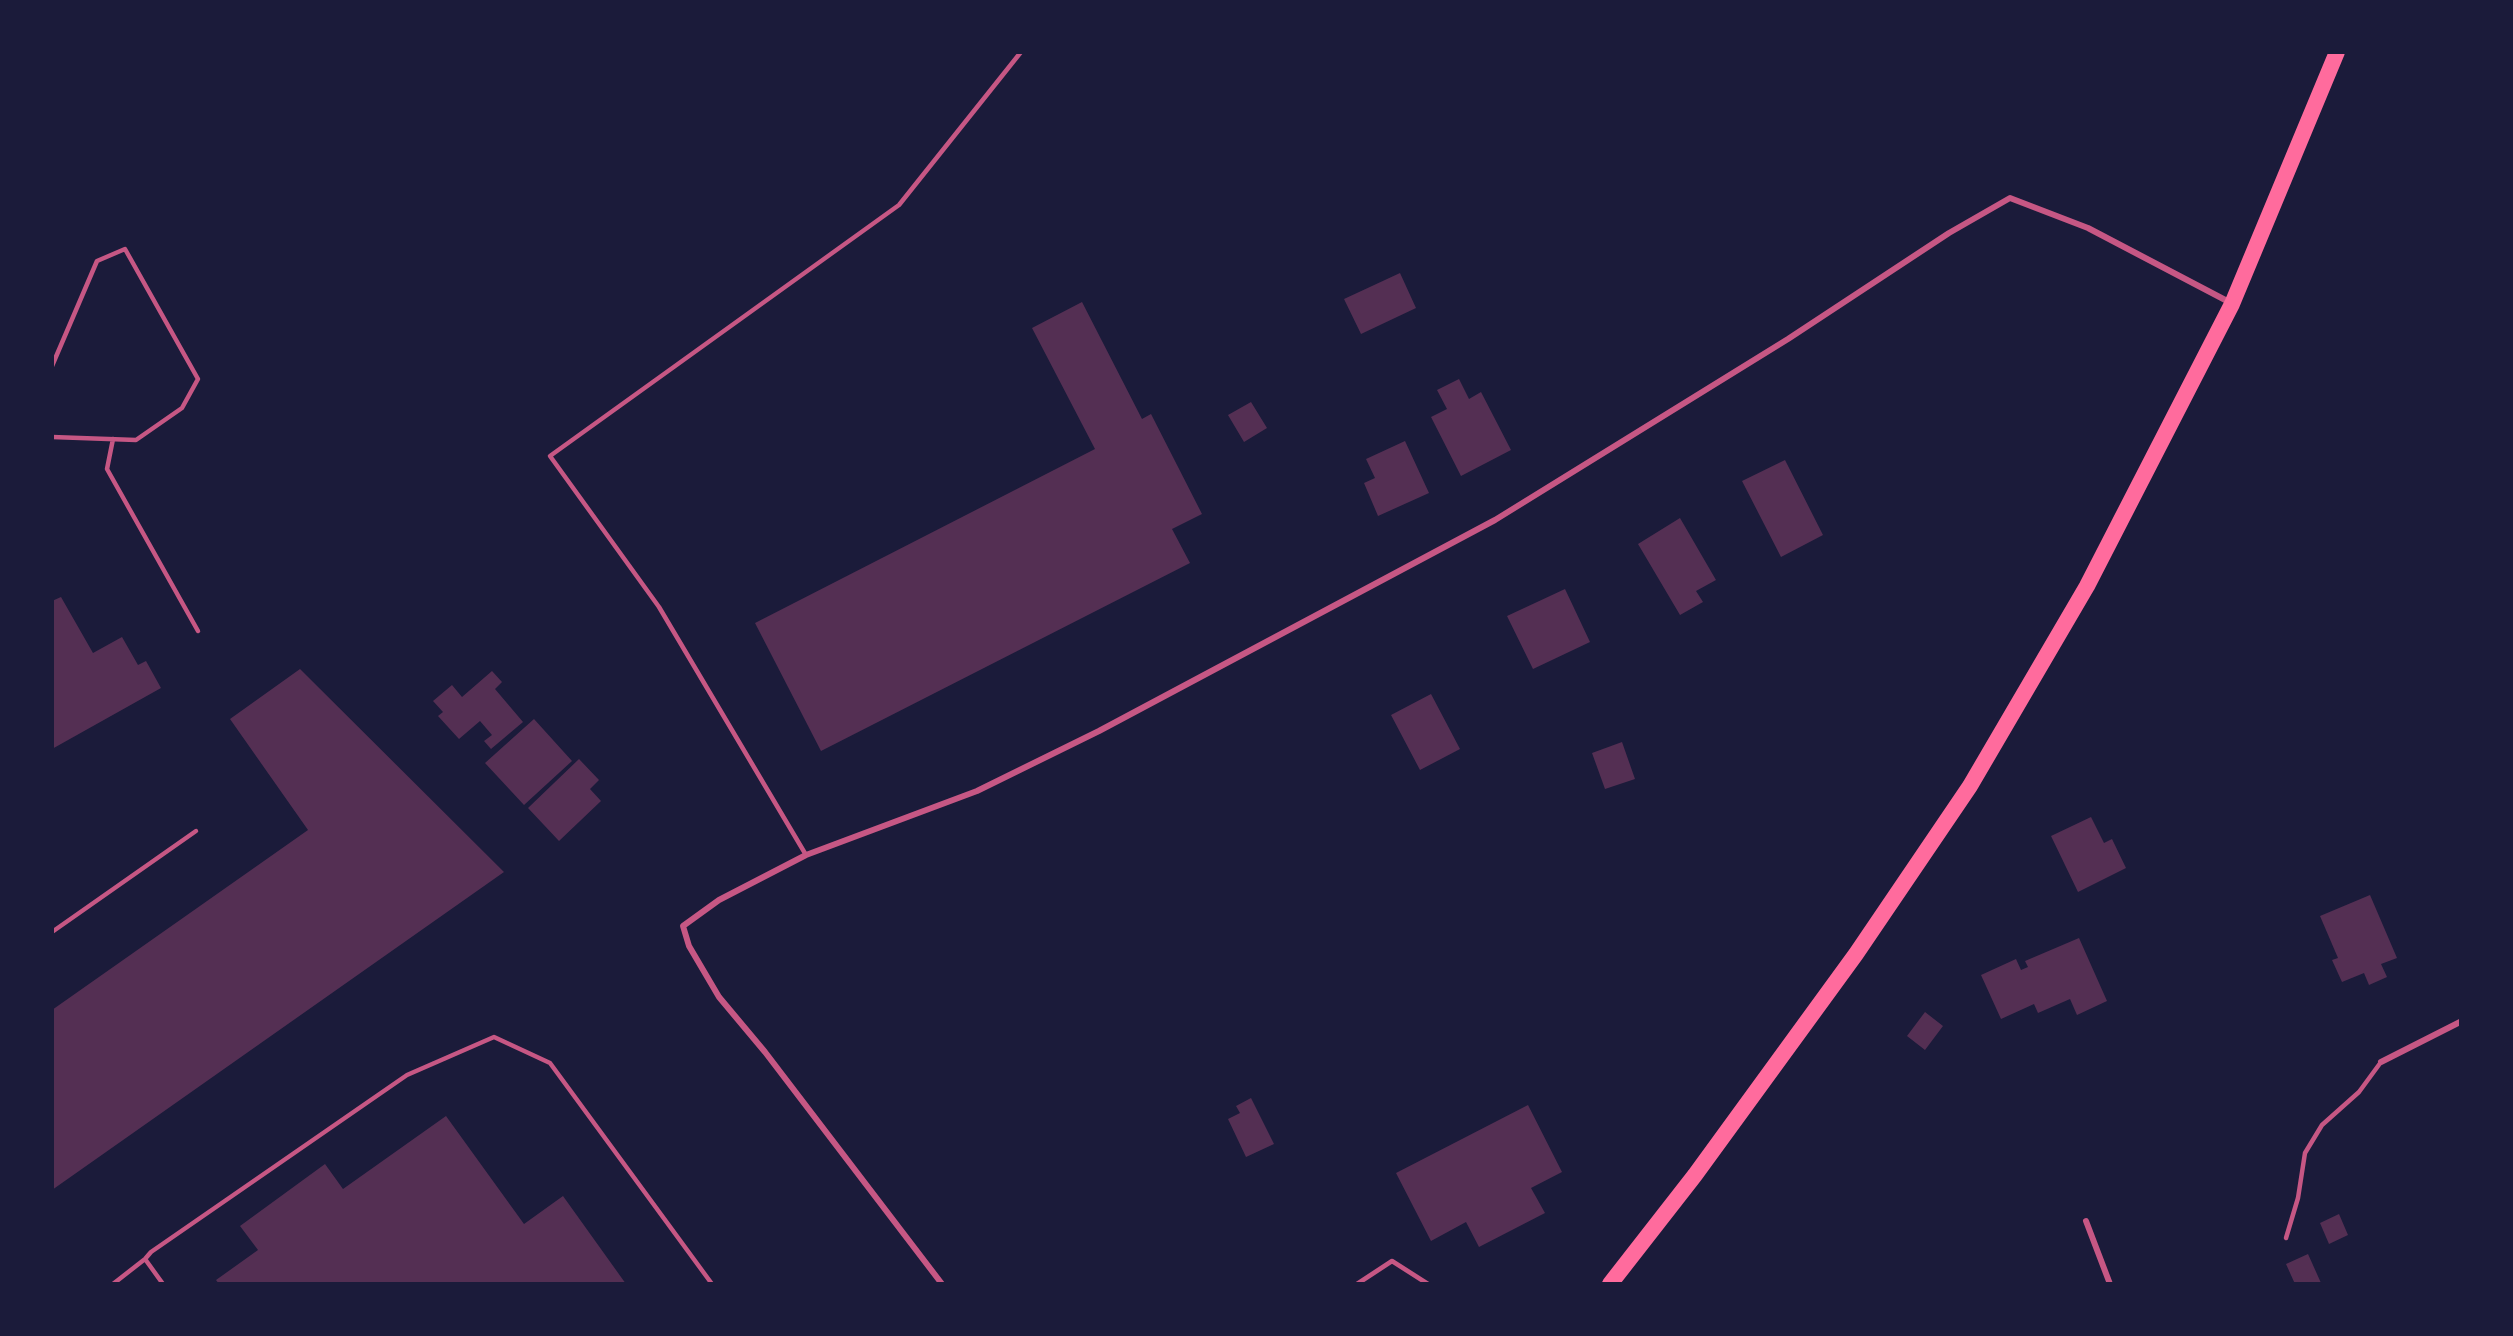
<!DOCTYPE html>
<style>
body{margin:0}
#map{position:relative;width:2513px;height:1336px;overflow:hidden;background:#1b1b3a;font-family:"DejaVu Sans",sans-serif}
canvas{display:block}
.frame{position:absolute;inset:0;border:54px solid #1b1b3a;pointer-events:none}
</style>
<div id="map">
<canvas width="2513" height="1336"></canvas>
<div class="frame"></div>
</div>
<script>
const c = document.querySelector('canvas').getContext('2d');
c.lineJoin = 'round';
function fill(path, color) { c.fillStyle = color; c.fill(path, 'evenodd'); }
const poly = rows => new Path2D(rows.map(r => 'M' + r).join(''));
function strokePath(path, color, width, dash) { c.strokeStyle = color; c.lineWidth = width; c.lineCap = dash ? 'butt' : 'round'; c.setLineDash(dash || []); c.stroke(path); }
const building = poly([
 [1400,273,1416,308,1361,334,1344,299],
 [1082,302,1142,419,1151,414,1202,514,1172,529,1190,563,821,751,755,623,1095,449,1032,328],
 [1459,379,1469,399,1481,392,1511,450,1461,476,1431,417,1447,409,1437,390],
 [1251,402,1267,428,1244,442,1228,415],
 [1405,441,1429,493,1378,516,1364,483,1375,478,1366,459],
 [1785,460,1823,535,1781,557,1742,481],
 [1680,518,1716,580,1696,591,1703,602,1680,615,1638,544],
 [1565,589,1590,642,1533,669,1507,616],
 [61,597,93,653,122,637,138,665,146,661,161,688,52,749,52,601],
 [300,669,504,872,52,1190,52,1010,308,830,230,719],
 [492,671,502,682,495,689,523,722,491,749,484,741,492,735,480,721,459,739,438,716,443,712,433,701,452,685,462,697],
 [1431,694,1460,749,1420,770,1391,715],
 [534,719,572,761,524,805,485,763],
 [1622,742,1635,779,1605,789,1592,753],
 [579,759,599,780,590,789,601,801,559,841,528,808],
 [2091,817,2104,843,2112,839,2126,868,2078,892,2051,836],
 [2370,895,2397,958,2381,964,2387,977,2369,985,2364,973,2342,982,2332,960,2338,958,2320,916],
 [2079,938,2107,1001,2077,1015,2070,999,2038,1013,2034,1004,2001,1019,1981,975,2016,959,2021,970,2028,967,2025,961],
 [1925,1012,1943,1026,1925,1050,1907,1036],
 [1251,1098,1274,1144,1246,1157,1228,1119,1240,1113,1236,1106],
 [1528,1105,1562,1172,1531,1188,1545,1213,1479,1247,1466,1222,1431,1241,1396,1173],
 [446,1116,524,1224,563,1196,626,1284,219,1284,216,1280,258,1250,240,1226,325,1164,343,1189],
 [2339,1214,2348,1235,2329,1244,2320,1223],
 [2308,1254,2321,1283,2295,1284,2286,1264]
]);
const service = poly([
 [52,366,97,261,125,249,198,379,182,408,136,440,52,437],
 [113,439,107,469,198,631],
 [806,855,659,607,550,456,899,205,1021,52],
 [52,932,196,831],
 [2286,1238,2298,1198,2305,1153,2322,1125,2359,1092,2381,1062],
 [145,1259,163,1284],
 [113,1284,145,1259,151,1252,407,1075,494,1037,550,1063,712,1284],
 [1357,1284,1392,1261,1428,1284]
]);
const minor = poly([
 [2381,1062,2460,1022],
 [2086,1221,2110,1284],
 [942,1284,765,1052,719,997,689,946,683,926,719,900,806,855,977,791,1099,731,1495,520,1788,339,1949,233,2010,198,2088,228,2231,303]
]);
const trunk = poly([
 [1610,1284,1695,1175,1856,954,1970,786,2087,586,2232,304,2337,52]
]);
fill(building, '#542f53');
strokePath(service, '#c65784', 4.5);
strokePath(minor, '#c65784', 6);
strokePath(trunk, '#ff6b9d', 16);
</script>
